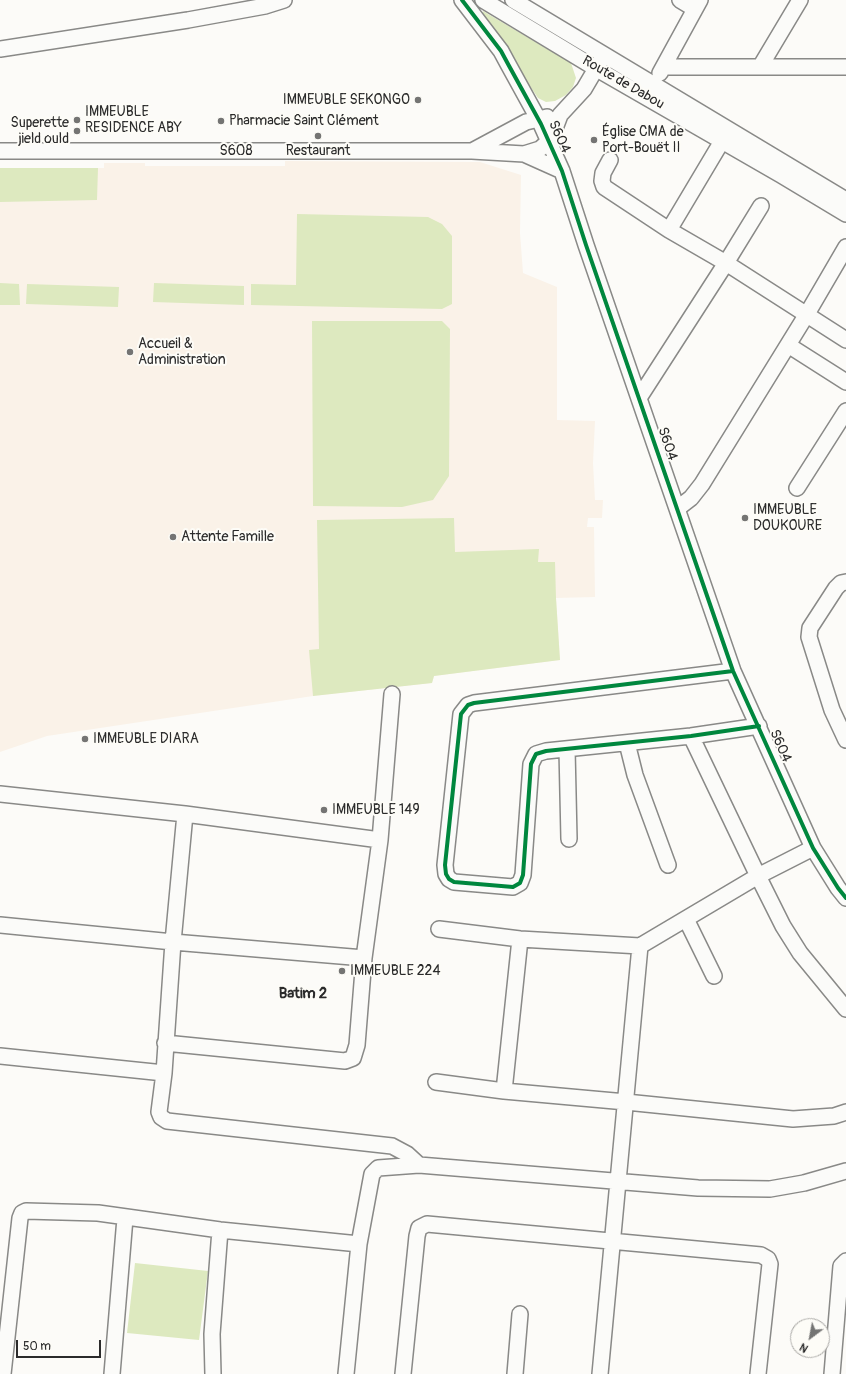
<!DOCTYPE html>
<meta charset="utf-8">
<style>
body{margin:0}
#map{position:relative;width:846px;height:1374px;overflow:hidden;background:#fcfbf8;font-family:Pangolin,sans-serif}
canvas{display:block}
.north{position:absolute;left:790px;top:1318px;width:40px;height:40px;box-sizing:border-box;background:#fdfcf7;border:1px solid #a9a8a5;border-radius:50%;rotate:212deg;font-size:11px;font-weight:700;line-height:16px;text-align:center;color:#2b2b2b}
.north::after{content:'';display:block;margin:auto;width:14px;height:18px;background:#747473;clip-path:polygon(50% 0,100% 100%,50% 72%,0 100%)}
.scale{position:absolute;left:16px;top:1340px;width:85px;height:18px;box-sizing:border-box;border:2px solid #2b2b2b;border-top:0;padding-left:5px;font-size:12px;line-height:14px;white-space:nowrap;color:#2b2b2b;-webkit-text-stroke:3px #fdfcf7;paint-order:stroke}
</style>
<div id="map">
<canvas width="846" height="1374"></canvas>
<div class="north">N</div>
<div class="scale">50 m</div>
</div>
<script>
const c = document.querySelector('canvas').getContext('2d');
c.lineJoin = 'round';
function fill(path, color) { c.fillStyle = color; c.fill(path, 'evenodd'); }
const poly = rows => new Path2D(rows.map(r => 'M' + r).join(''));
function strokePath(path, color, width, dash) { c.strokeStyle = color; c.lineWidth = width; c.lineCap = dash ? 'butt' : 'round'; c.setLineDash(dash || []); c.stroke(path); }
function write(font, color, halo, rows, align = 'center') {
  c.font = font + ' Pangolin,sans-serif'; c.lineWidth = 4; c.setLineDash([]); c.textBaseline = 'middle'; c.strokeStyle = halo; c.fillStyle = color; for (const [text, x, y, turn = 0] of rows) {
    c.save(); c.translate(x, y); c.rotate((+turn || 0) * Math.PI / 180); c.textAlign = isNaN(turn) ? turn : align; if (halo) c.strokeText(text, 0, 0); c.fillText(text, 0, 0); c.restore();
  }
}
const built = poly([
 [285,161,480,162,521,175,520,233,523,273,557,287,557,420,595,421,593,463,595,500,603,500,602,518,588,518,587,527,594,527,595,597,556,598,560,660,434,676,432,683,313,696,47,736,0,752,0,168,104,168,104,163,145,163,145,166,285,166]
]);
const green = poly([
 [483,11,571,63,576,78,573,87,566,95,555,101,546,102,538,98,482,15],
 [0,168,98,168,97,200,0,202],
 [297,214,428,217,442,224,452,236,452,304,442,309,251,305,251,284,296,285],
 [0,283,19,284,20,305,0,305],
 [154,283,244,286,244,305,153,302],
 [27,284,119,287,118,307,26,304],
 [312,321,442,321,450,329,449,476,433,500,402,507,313,506],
 [454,518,455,552,539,549,538,562,555,562,556,598,560,660,434,676,432,683,313,696,309,650,319,649,317,520],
 [135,1263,208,1271,199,1340,127,1333]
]);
const minor = poly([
 [462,0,501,51,508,64,541,124,562,171,586,245,733,671,813,848,838,888,846,898],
 [483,0,597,69,781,175,846,214],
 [513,0,846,200],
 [680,0,695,9],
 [0,49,188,20,265,6,284,0],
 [664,67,846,67],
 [760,67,800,0],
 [660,73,700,0],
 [0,151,472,151,524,154,540,149,549,141,554,131,560,115,584,89,604,55],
 [472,151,526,122,547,117],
 [524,154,562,171],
 [610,160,603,173,602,181,604,187,669,230,726,263,846,340],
 [669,230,722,141],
 [788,345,846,382],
 [639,398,726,263,761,206],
 [797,488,846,411],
 [678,508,691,498,702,484,807,314,846,247],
 [846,582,841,583,836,588,810,628,809,637,832,710,846,740],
 [733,671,474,703,468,705,461,714,445,865,446,874,449,879,454,882,513,887,520,883,523,875,531,764,536,754,546,751,691,736,759,726],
 [691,736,758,876,783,926,800,953,846,1009],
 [627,743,635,775,668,865],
 [567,749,569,839],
 [0,794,185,814,380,840],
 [185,814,173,942,164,1073,159,1112,161,1117,167,1121,392,1146,407,1154,419,1165],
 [686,919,714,976],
 [0,925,173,942,364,958],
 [439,929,520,939,640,946],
 [165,1043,345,1061,353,1058,357,1045,364,958,380,840,392,694],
 [0,1056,164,1073],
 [436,1082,504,1091,626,1102,793,1119,834,1116,846,1112],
 [504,1091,520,939],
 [3,1374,20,1218,22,1213,26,1211,98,1213,220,1230,359,1244],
 [112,1374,125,1218],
 [213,1374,212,1334,220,1230],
 [346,1374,359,1244,372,1174,378,1168,419,1165,698,1188,770,1189,804,1183,846,1171],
 [403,1374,417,1236,419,1228,427,1224,761,1255,768,1259,770,1264,758,1374],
 [515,1374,520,1314],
 [600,1374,640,946,758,876,813,848],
 [832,1374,841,1266,846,1261]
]);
const cycleway = poly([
 [462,0,501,51,508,64,541,124,562,171,586,245,733,671,813,848,838,888,846,898],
 [733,671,474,703,468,705,461,714,445,865,446,874,449,879,454,882,513,887,520,883,523,875,531,764,536,754,546,751,691,736,759,726]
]);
const markers = [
 [418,100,4,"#747473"],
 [77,120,4,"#747473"],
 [221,121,4,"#747473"],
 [77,131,4,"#747473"],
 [318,136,4,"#747473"],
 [594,140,4,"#747473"],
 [130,352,4,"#747473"],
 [745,518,4,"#747473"],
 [173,537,4,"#747473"],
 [85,739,4,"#747473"],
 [324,810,4,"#747473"],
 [342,971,4,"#747473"]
];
const streetNames = [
 ["Route de Dabou",623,83,30],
 ["S604",559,137,65],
 ["S608",236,151],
 ["S604",667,444,71],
 ["S604",780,746,66]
];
const poiNames = [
 ["IMMEUBLE SEKONGO",410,100,"right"],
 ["IMMEUBLE",85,112],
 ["RESIDENCE ABY",85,128],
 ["Pharmacie Saint Clément",229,121],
 ["Superette",69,123,"right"],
 ["jield ould",69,139,"right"],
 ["Église CMA de",602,132],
 ["Port-Bouët II",602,148],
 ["Restaurant",318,151,"center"],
 ["Accueil &",138,344],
 ["Administration",138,360],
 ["IMMEUBLE",753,510],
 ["DOUKOURE",753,526],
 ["Attente Famille",181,537],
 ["IMMEUBLE DIARA",93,739],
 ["IMMEUBLE 149",332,810],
 ["IMMEUBLE 224",350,971]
];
const neighbourhoodNames = [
 ["Batim 2",303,994]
];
fill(built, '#faf2e8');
fill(green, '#dde9bf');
strokePath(minor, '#898987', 18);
strokePath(minor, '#fbfbf9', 15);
strokePath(cycleway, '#00873e', 4);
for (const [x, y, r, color] of markers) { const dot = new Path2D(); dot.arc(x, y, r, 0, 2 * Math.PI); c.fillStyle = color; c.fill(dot); strokePath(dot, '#fdfcf7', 1.5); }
write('14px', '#2b2b2b', '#fdfcf7', streetNames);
write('14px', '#2b2b2b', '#fdfcf7', poiNames, 'left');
write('bold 15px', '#2b2b2b', '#fdfcf7', neighbourhoodNames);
</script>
